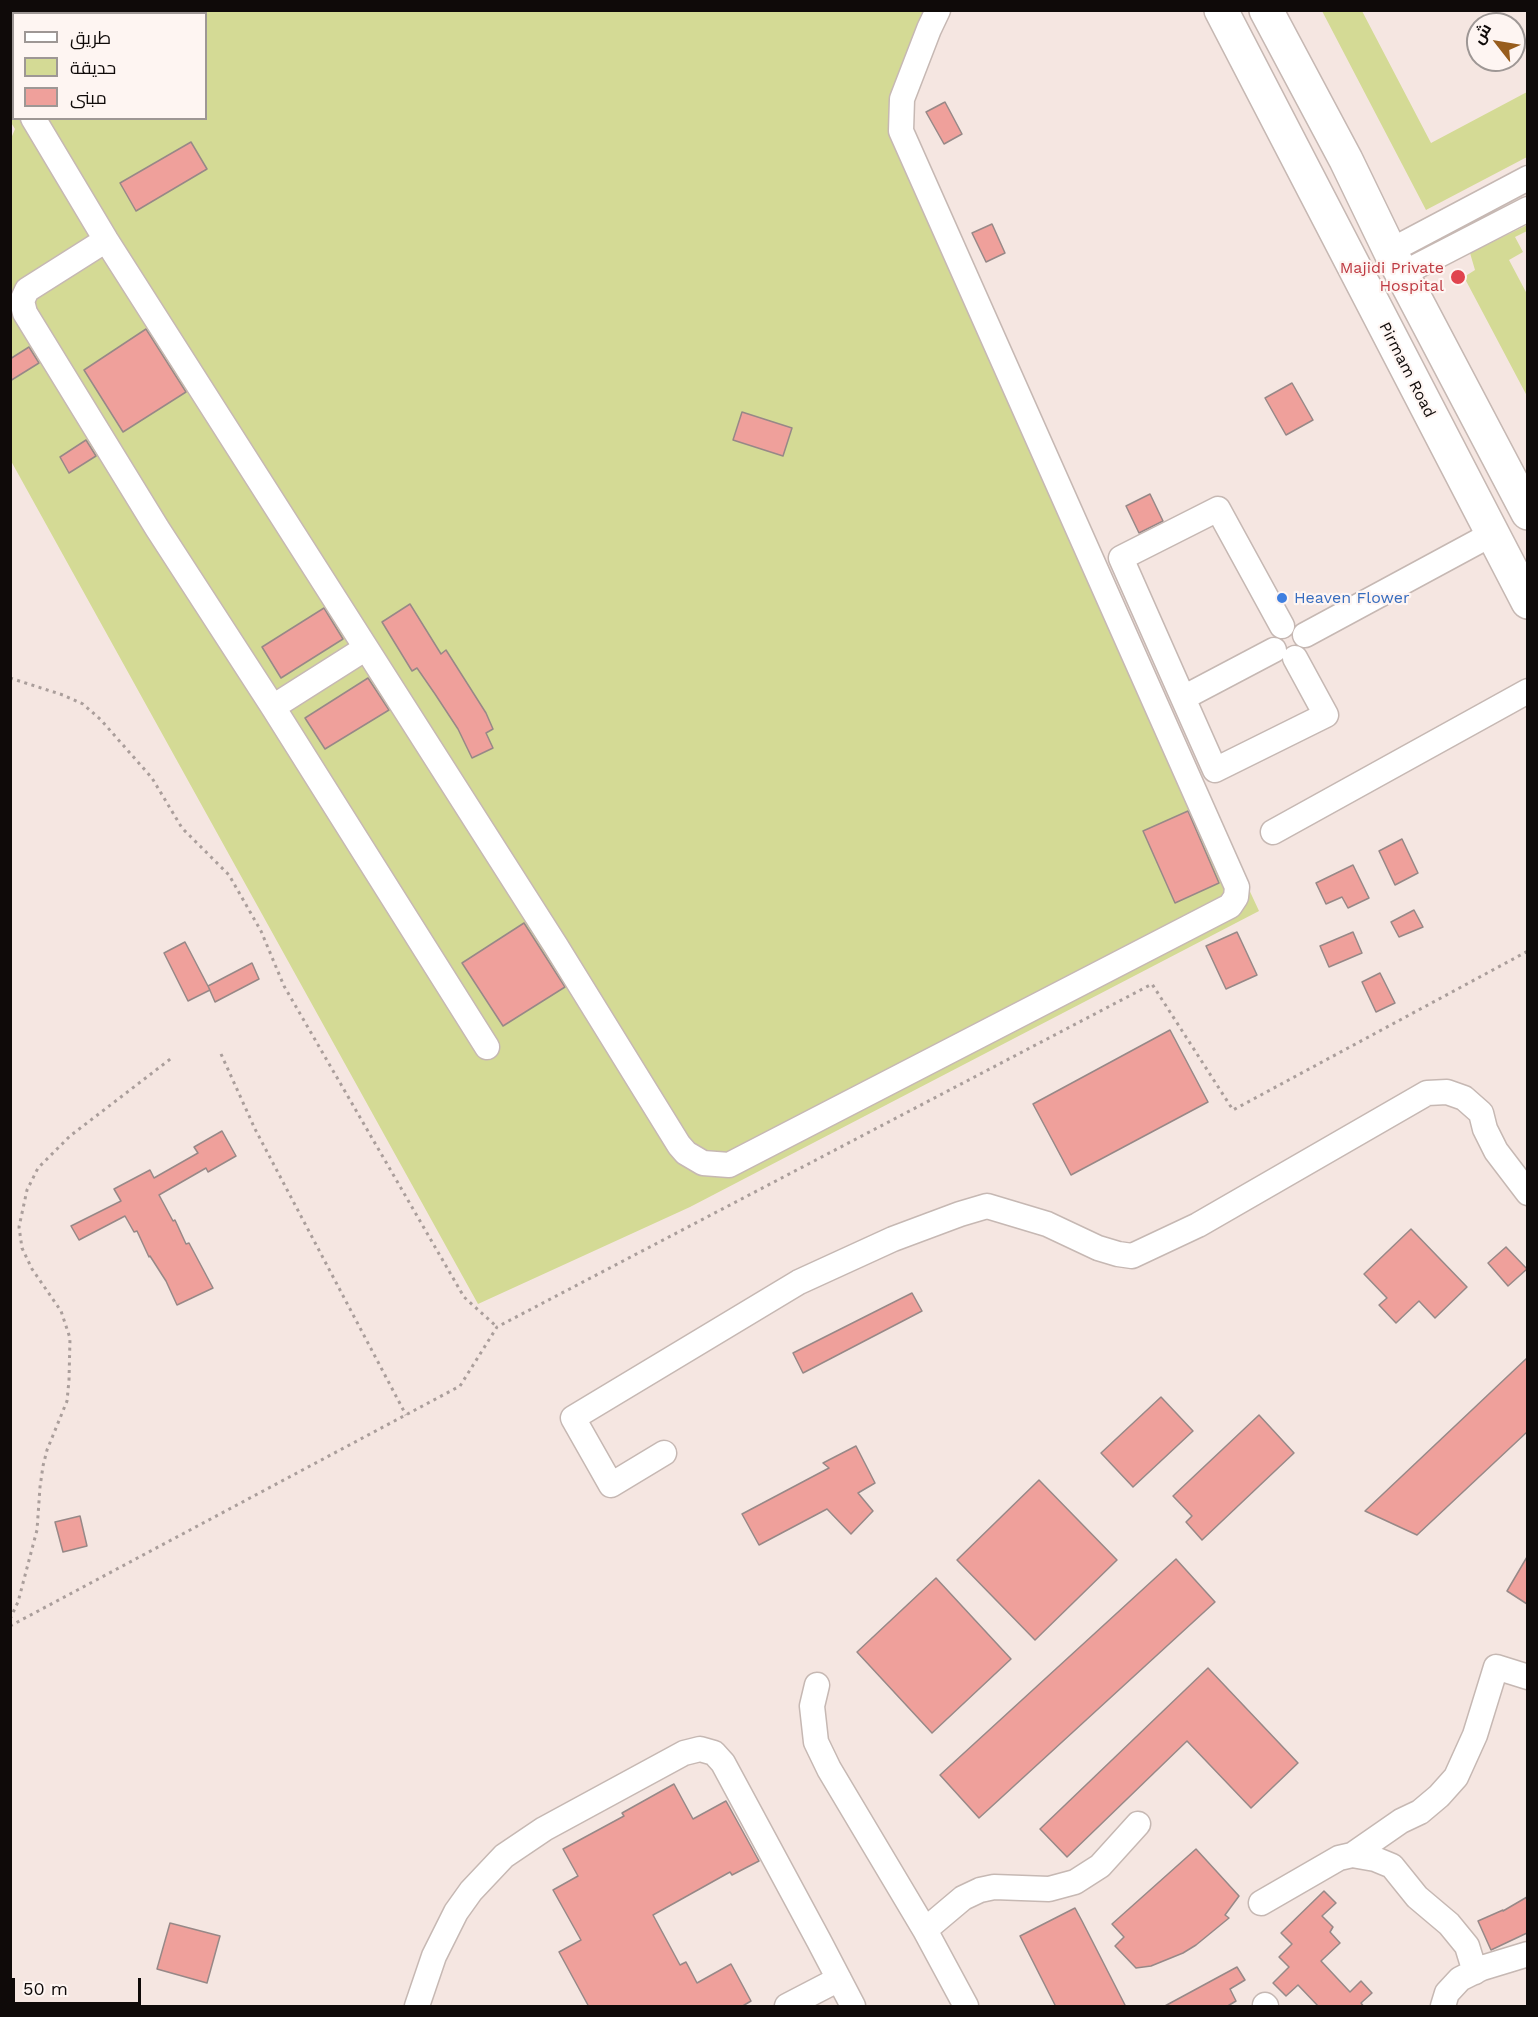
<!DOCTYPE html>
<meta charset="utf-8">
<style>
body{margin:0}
#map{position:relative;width:1538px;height:2017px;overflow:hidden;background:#f5e6e1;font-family:"Work Sans",Cairo,sans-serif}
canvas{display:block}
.frame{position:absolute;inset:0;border:12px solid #0f0a09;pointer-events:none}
.legend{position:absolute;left:12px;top:12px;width:195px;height:108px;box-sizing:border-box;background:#fef5f2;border:2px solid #9e9795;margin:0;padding:8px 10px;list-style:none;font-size:18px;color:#0f0a09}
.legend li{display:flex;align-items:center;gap:12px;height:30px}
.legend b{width:30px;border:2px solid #9e9795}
.north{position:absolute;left:1466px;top:12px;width:60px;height:60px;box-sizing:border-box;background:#fef5f2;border:2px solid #9e9795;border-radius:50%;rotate:301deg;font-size:16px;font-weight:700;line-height:24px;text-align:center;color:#0f0a09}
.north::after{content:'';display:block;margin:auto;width:21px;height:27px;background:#985d1d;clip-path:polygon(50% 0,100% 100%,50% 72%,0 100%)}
.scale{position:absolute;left:12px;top:1978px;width:129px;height:27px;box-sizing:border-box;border:3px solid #0f0a09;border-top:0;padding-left:8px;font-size:18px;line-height:21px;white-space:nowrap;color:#0f0a09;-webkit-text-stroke:4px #fef5f2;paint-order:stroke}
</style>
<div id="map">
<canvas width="1538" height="2017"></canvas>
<div class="frame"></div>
<ul class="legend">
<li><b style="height:8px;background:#fff"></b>طريق</li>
<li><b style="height:16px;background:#d4da95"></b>حديقة</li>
<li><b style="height:16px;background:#efa09b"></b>مبنى</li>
</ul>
<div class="north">ش</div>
<div class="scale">50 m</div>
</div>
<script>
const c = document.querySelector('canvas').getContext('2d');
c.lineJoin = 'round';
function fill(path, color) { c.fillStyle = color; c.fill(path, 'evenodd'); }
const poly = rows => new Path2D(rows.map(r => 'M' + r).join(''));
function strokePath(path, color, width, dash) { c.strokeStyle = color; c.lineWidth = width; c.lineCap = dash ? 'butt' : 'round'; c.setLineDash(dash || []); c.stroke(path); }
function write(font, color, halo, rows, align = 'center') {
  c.font = font + ' "Work Sans",sans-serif'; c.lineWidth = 4.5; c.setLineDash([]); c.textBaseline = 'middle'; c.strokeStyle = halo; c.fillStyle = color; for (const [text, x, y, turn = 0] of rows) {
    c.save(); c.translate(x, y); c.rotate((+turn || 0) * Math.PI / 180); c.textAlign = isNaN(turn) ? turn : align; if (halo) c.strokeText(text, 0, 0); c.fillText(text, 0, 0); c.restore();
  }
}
const green = poly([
 [10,11,951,11,891,117,1259,911,690,1207,478,1304,11,461,10,141,15,129,10,121],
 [14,14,206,14,206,118,14,118],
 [1322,11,1362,11,1431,143,1527,92,1527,157,1426,210],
 [1527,225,1527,231,1515,237,1523,252,1509,260,1527,294,1527,396,1464,277,1475,270,1470,253]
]);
const building = poly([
 [945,102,962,134,944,144,926,112,945,102],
 [191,142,207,169,136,211,120,183,191,142],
 [992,224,1005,253,986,262,972,233,992,224],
 [146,329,186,392,123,432,84,370,146,329],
 [29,347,39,363,10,381,10,359,29,347],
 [1292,383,1313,420,1286,435,1265,398,1292,383],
 [742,412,792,428,783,456,733,440,742,412],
 [86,440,96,456,69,473,60,457,86,440],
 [1150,494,1163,521,1139,533,1126,506,1150,494],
 [410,604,441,654,446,650,486,713,493,729,486,733,493,748,472,758,458,729,435,694,417,668,412,671,382,622,410,604],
 [324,608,343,639,281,678,262,647,324,608],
 [368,678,389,710,325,749,305,718,368,678],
 [1188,811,1219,883,1175,903,1143,831,1188,811],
 [1402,839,1418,873,1395,885,1379,851,1402,839],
 [1353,865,1369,898,1348,908,1342,897,1326,904,1316,883,1353,865],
 [1414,910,1423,927,1399,937,1391,922,1414,910],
 [524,923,565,987,503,1026,462,963,524,923],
 [1237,932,1257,975,1226,989,1206,946,1237,932],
 [1353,932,1362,953,1329,967,1320,946,1353,932],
 [185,942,210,990,188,1001,164,953,185,942],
 [252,963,259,979,215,1002,208,986,252,963],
 [1380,973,1395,1003,1376,1012,1362,982,1380,973],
 [1170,1030,1208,1102,1071,1175,1033,1104,1170,1030],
 [222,1131,236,1156,208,1172,206,1168,159,1195,173,1221,175,1220,186,1244,189,1243,213,1288,177,1305,166,1281,150,1256,149,1257,137,1231,134,1232,125,1216,79,1240,71,1226,121,1201,114,1189,150,1170,154,1178,198,1153,194,1147,222,1131],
 [1411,1229,1467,1287,1435,1318,1419,1301,1396,1323,1379,1305,1387,1298,1364,1274,1411,1229],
 [1506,1247,1527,1269,1508,1286,1488,1263,1506,1247],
 [912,1293,922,1311,803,1373,793,1353,912,1293],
 [1527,1358,1527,1432,1417,1535,1365,1511,1527,1358],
 [1161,1397,1193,1431,1133,1487,1101,1453,1161,1397],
 [1259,1415,1294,1453,1202,1540,1186,1522,1192,1516,1173,1496,1259,1415],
 [856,1446,875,1483,858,1493,873,1511,851,1534,827,1509,759,1545,742,1514,829,1468,823,1463,856,1446],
 [1039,1480,1117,1560,1035,1640,957,1560,1039,1480],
 [80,1516,87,1546,63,1552,55,1522,80,1516],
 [1527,1557,1527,1604,1507,1591,1527,1557],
 [1176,1559,1215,1602,979,1818,940,1775,1176,1559],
 [936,1578,1011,1659,932,1733,857,1652,936,1578],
 [1208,1668,1298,1763,1251,1808,1187,1741,1067,1857,1040,1829,1208,1668],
 [674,1784,693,1819,726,1801,759,1861,732,1875,730,1872,653,1915,680,1965,686,1962,697,1983,731,1964,751,2001,741,2007,589,2007,559,1952,581,1940,553,1890,578,1876,563,1849,624,1816,622,1813,674,1784],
 [1196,1849,1239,1896,1225,1915,1229,1918,1196,1945,1183,1953,1151,1966,1136,1968,1115,1946,1124,1937,1112,1924,1196,1849],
 [1324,1891,1336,1903,1322,1916,1333,1927,1330,1932,1340,1943,1321,1961,1350,1992,1361,1981,1372,1993,1361,2003,1364,2007,1319,2007,1298,1985,1286,1996,1273,1983,1289,1967,1279,1957,1292,1944,1281,1933,1324,1891],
 [1527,1897,1527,1933,1491,1950,1478,1921,1503,1910,1503,1911,1527,1897],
 [1075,1908,1082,1921,1126,2007,1056,2007,1020,1936,1075,1908],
 [170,1923,220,1936,207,1983,157,1969,170,1923],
 [1237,1967,1245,1980,1230,1989,1236,2001,1226,2007,1163,2007,1237,1967]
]);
const path = poly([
 [10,678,63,695,83,704,101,720,152,778,182,828,229,875,261,931,284,986,464,1297,497,1327],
 [221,1054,255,1129,406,1415],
 [10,1619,18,1602,37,1530,40,1487,43,1466,47,1450,67,1401,69,1380,70,1338,61,1311,32,1269,22,1248,19,1227,27,1190,38,1168,70,1136,173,1057],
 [10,1626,460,1386,497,1327,1152,984,1233,1110,1528,951]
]);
const minor = poly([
 [16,14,16,10],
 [33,118,106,240,556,946,679,1145,686,1153,703,1163,729,1165,1230,906,1236,897,1237,887,901,131,902,99,929,29,938,10],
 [106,240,27,290,22,301,25,313,157,528,273,707,487,1047],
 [1390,251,1528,178],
 [1402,274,1528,209],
 [1305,635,1492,534],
 [1274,650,1183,698,1121,558,1218,509,1282,626],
 [1183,698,1215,770,1326,715,1295,658],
 [273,707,366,648],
 [1273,832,1528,691],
 [664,1453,611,1485,573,1418,799,1282,893,1239,960,1214,987,1206,1047,1224,1098,1248,1118,1254,1132,1256,1198,1225,1427,1093,1447,1092,1464,1098,1481,1113,1485,1129,1496,1151,1528,1193],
 [817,1685,812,1706,816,1742,829,1769,925,1930,966,2006],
 [1352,1855,1401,1821,1420,1812,1439,1796,1456,1777,1475,1735,1496,1667,1528,1677],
 [1261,1903,1339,1858,1352,1855,1375,1859,1392,1866,1417,1897,1449,1924,1467,1946,1475,1972],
 [925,1930,963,1898,980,1890,994,1887,1049,1889,1075,1882,1100,1866,1138,1824],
 [1265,2005,1266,2006],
 [417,2006,434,1956,456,1912,471,1891,504,1856,544,1829,684,1753,700,1749,714,1753,723,1763,819,1941,853,2006],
 [787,2006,839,1979],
 [1443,2006,1447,1993,1460,1979,1482,1968,1528,1954]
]);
const highway = poly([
 [1221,10,1528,602],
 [1266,10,1346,160,1390,251,1528,513]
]);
const markers = [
 [1458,277,8,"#e0444e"],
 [1282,598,6,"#3f7fe0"]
];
const healthNames = [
 ["Majidi Private",1444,268],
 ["Hospital",1444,286]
];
const streetNames = [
 ["Pirmam Road",1407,370,63]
];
const shopNames = [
 ["Heaven Flower",1294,598]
];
fill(green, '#d4da95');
fill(building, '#efa09b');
strokePath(building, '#978887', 1.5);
strokePath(minor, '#c6b8b3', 27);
strokePath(highway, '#c6b8b3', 36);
strokePath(path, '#aa9e9b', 3, [3, 4.5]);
strokePath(minor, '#fff', 24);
strokePath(highway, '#fff', 33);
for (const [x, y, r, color] of markers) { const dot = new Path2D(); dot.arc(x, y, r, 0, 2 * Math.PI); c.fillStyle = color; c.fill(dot); strokePath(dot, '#fef5f2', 2); }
write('16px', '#be3a42', '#fef5f2', healthNames, 'right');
write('16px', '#0f0a09', '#fef5f2', streetNames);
write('16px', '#366cbe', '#fef5f2', shopNames, 'left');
</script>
